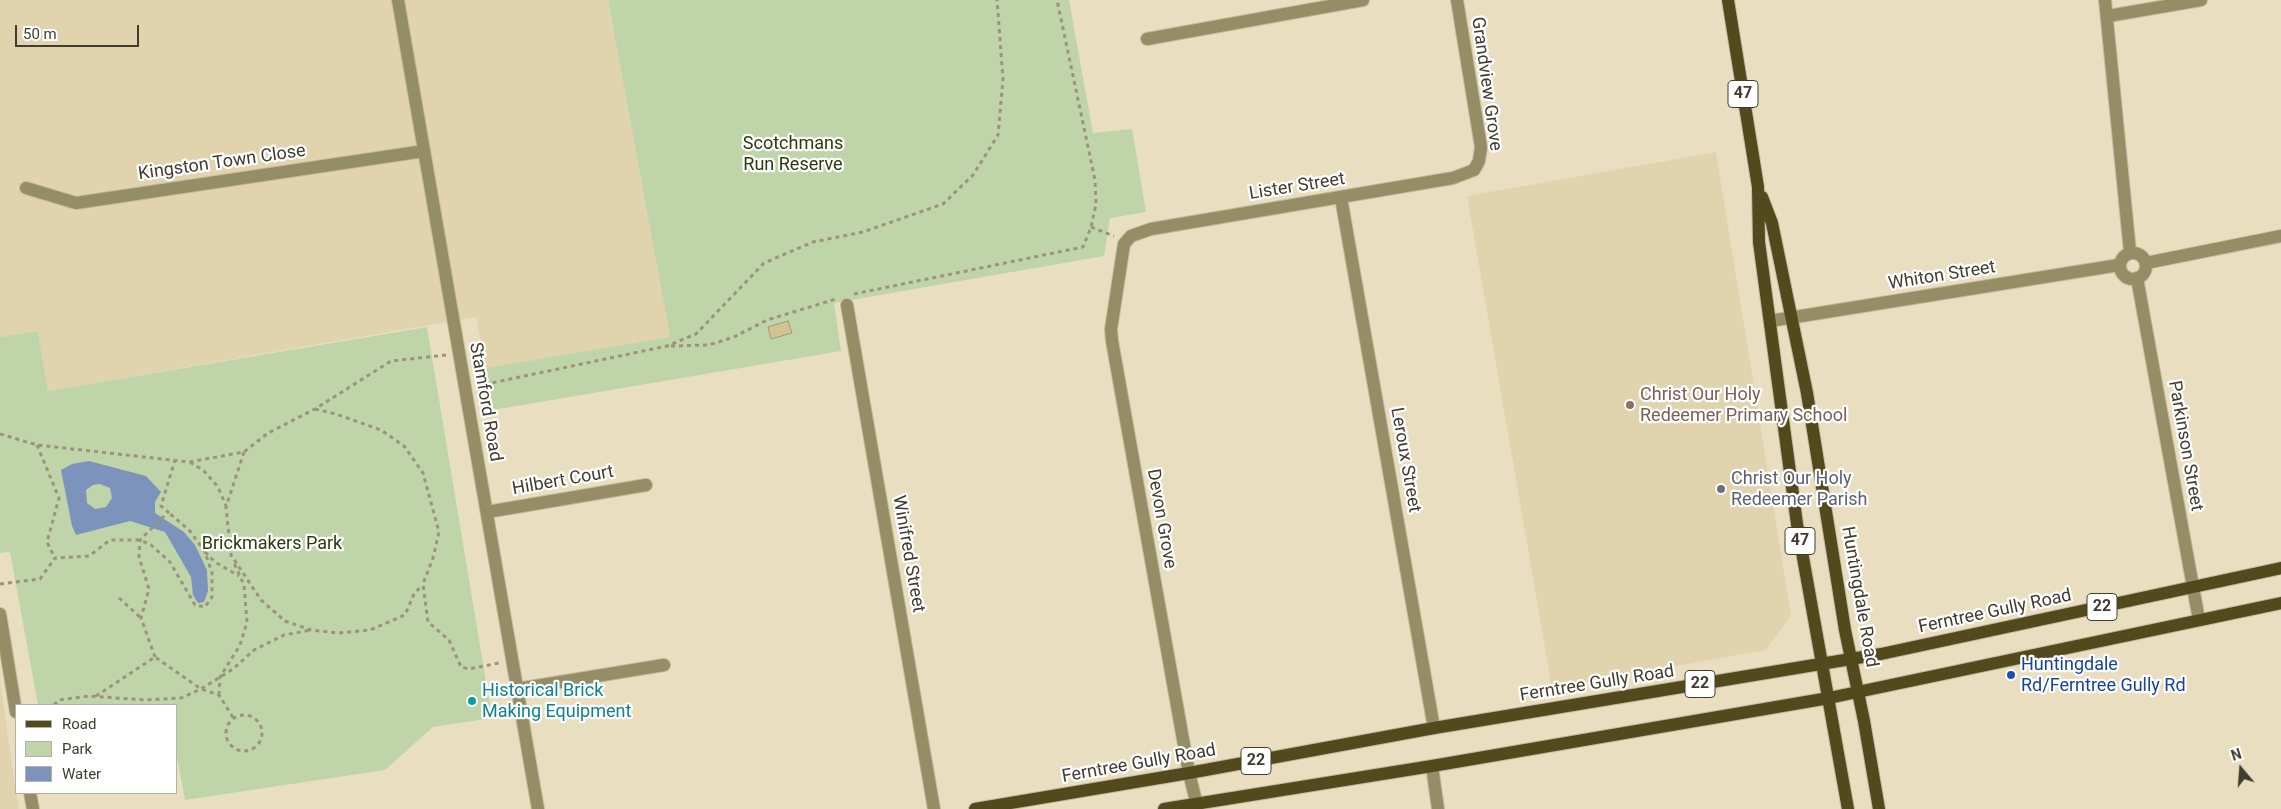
<!DOCTYPE html>
<style>
body{margin:0}
#map{position:relative;width:2281px;height:809px;overflow:hidden;background:#eadec0;font-family:Roboto,sans-serif}
canvas{display:block}
.legend{position:absolute;left:15px;top:704px;width:162px;height:90px;box-sizing:border-box;background:#fff;border:1px solid #b3b1ac;margin:0;padding:6px 9px;list-style:none;font-size:15px;color:#403c2f}
.legend li{display:flex;align-items:center;gap:10px;height:25px}
.legend b{width:25px;border:1px solid #b3b1ac}
.north{position:absolute;left:2216px;top:744px;width:50px;height:50px;-webkit-text-stroke:4px #fff;paint-order:stroke;rotate:342deg;font-size:14px;font-weight:700;line-height:20px;text-align:center;color:#403c2f}
.north::after{content:'';display:block;margin:auto;width:18px;height:22px;background:#403c2f;clip-path:polygon(50% 0,100% 100%,50% 72%,0 100%)}
.scale{position:absolute;left:15px;top:25px;width:124px;height:22px;box-sizing:border-box;border:2px solid #403c2f;border-top:0;padding-left:6px;font-size:15px;line-height:18px;white-space:nowrap;color:#403c2f;-webkit-text-stroke:4px #fff;paint-order:stroke}
</style>
<div id="map">
<canvas width="2281" height="809"></canvas>
<ul class="legend">
<li><b style="height:6px;background:#52491c"></b>Road</li>
<li><b style="height:14px;background:#c0d4a9"></b>Park</li>
<li><b style="height:14px;background:#7c94bc"></b>Water</li>
</ul>
<div class="north">N</div>
<div class="scale">50 m</div>
</div>
<script>
const c = document.querySelector('canvas').getContext('2d');
c.lineJoin = 'round';
function fill(path, color) { c.fillStyle = color; c.fill(path, 'evenodd'); }
const poly = rows => new Path2D(rows.map(r => 'M' + r).join(''));
function strokePath(path, color, width, dash) { c.strokeStyle = color; c.lineWidth = width; c.lineCap = dash ? 'butt' : 'round'; c.setLineDash(dash || []); c.stroke(path); }
function write(font, color, halo, rows, align = 'center') {
  c.font = font + ' Roboto,sans-serif'; c.lineWidth = 4.5; c.setLineDash([]); c.textBaseline = 'middle'; c.strokeStyle = halo; c.fillStyle = color; for (const [text, x, y, turn = 0] of rows) {
    c.save(); c.translate(x, y); c.rotate((+turn || 0) * Math.PI / 180); c.textAlign = isNaN(turn) ? turn : align; if (halo) c.strokeText(text, 0, 0); c.fillText(text, 0, 0); c.restore();
  }
}
const built = poly([
 [0,0,608,0,670,337,486,368,476,317,48,391,38,331,0,337],
 [1716,152,1791,615,1766,650,1552,688,1467,196],
 [0,680,16,793,19,809,0,809]
]);
const green = poly([
 [608,0,1069,0,1093,133,1132,129,1146,212,1110,218,1104,256,834,303,841,351,493,410,486,368,670,337],
 [427,327,492,718,433,727,385,770,185,800,176,752,176,705,38,705,10,552,0,553,0,337,38,331,48,391]
]);
const water = poly([
 [89,461,146,476,161,492,155,502,155,513,184,532,195,545,207,570,208,591,204,602,198,603,193,595,191,577,165,532,130,521,76,535,72,526,61,470,72,464],
 [100,484,110,488,112,498,106,507,95,509,87,503,86,490,93,485]
]);
const building = poly([
 [788,321,792,333,771,339,768,327,788,321]
]);
const path = poly([
 [1091,227,1114,236],
 [854,294,1083,247,1091,227,1096,204,1095,180,1057,0],
 [671,346,709,345,734,337,767,320,836,299],
 [477,386,667,346,696,334,764,263,813,242,863,232,943,204,973,175,998,135,1003,79,997,0],
 [315,409,336,414,381,430,404,446,423,473,439,532,433,558,423,584,428,622,449,640,461,667,469,669,499,663],
 [0,434,37,445,189,462,244,452,268,433,315,409,391,361,446,355],
 [37,445,59,498,47,542,55,558],
 [244,452,226,507,231,555,261,600,285,621,311,630,338,633,370,630,405,615,414,594,422,585],
 [190,462,204,471,218,487,226,506],
 [205,552,215,562,239,576],
 [0,584,40,579,55,558,89,556,110,540,140,540,151,545,170,562,195,605,205,607,212,597,212,573,205,552,190,531,168,512],
 [119,598,141,618],
 [155,657,141,618,149,589,139,557,140,540,168,512,161,506,175,460],
 [219,695,220,677,240,645,247,622,244,585,234,563],
 [96,696,155,657,201,689,219,695,234,719],
 [54,705,59,700,89,696,145,700,181,698,201,689,233,669,254,650,284,635,311,630],
 '226 733a18 18 0 1 1 36 0a18 18 0 1 1-36 0Z'
]);
const minor = poly([
 [398,0,538,809],
 [2105,0,2130,252],
 [2108,16,2201,0],
 [1147,39,1363,0],
 [26,188,76,203,424,151],
 [1341,198,1434,728],
 '2120 266a13 13 0 1 1 26 0a13 13 0 1 1-26 0Z',
 [2146,263,2281,236],
 [2137,278,2199,620],
 [847,305,934,809],
 [1770,321,2119,265],
 [487,512,646,485],
 [0,614,16,712],
 [517,689,664,665],
 [1432,766,1438,809],
 [30,793,33,809],
 [1198,809,1189,773,1112,341,1111,329,1124,244,1131,236,1151,229,1453,178,1474,170,1479,161,1481,147,1457,0]
]);
const major = poly([
 [1728,0,1758,187,1759,242,1797,524,1848,809],
 [1762,197,1772,223,1807,393,1845,630,1864,721,1879,809],
 [975,809,1189,773,1434,728,1881,654,2281,568],
 [1164,809,1432,766,1829,698,2281,603]
]);
const markers = [
 [1630,405,5,"#8d6e63"],
 [1721,489,5,"#6b7280"],
 [2011,675,5,"#1a4fb4"],
 [472,701,5,"#0f9aa8"]
];
const shields = [
 [1743,94,30],
 [1800,541,30],
 [2102,607,30],
 [1700,684,30],
 [1256,761,30]
];
const shieldNames = [
 ["47",1743,94],
 ["47",1800,541],
 ["22",2102,607],
 ["22",1700,684],
 ["22",1256,761]
];
const streetNames = [
 ["Grandview Grove",1486,84,82],
 ["Kingston Town Close",222,163,-8],
 ["Lister Street",1297,187,-9],
 ["Whiton Street",1942,276,-9],
 ["Stamford Road",485,402,80],
 ["Parkinson Street",2185,446,80],
 ["Leroux Street",1405,460,80],
 ["Hilbert Court",563,481,-10],
 ["Devon Grove",1161,519,80],
 ["Winifred Street",908,554,80],
 ["Huntingdale Road",1859,597,80],
 ["Ferntree Gully Road",1995,612,-12],
 ["Ferntree Gully Road",1597,684,-9],
 ["Ferntree Gully Road",1139,764,-10]
];
const parkNames = [
 ["Scotchmans",793,144],
 ["Run Reserve",793,165],
 ["Brickmakers Park",272,544]
];
const educationNames = [
 ["Christ Our Holy",1640,395],
 ["Redeemer Primary School",1640,416]
];
const worshipNames = [
 ["Christ Our Holy",1731,479],
 ["Redeemer Parish",1731,500]
];
const transitNames = [
 ["Huntingdale",2021,665],
 ["Rd/Ferntree Gully Rd",2021,686]
];
const cultureNames = [
 ["Historical Brick",482,691],
 ["Making Equipment",482,712]
];
fill(built, '#e1d3ae');
fill(green, '#c0d4a9');
fill(water, '#7c94bc');
fill(building, '#d4c293');
strokePath(building, '#a1967a', 1);
strokePath(minor, '#c5baa0', 14);
strokePath(major, '#c5baa0', 14);
strokePath(path, '#9c937d', 3, [4, 4]);
strokePath(minor, '#958d65', 12);
strokePath(major, '#52491c', 12);
for (const [x, y, r, color] of markers) { const dot = new Path2D(); dot.arc(x, y, r, 0, 2 * Math.PI); c.fillStyle = color; c.fill(dot); strokePath(dot, '#fff', 2); }
for (const [x, y, w] of shields) { const box = new Path2D(); box.roundRect(x - w / 2, y - 13.5, w, 27, 4); c.fillStyle = '#fff'; c.fill(box); strokePath(box, '#403c2f', 1); }
write('bold 16px', '#403c2f', null, shieldNames);
write('18px', '#403c2f', '#fff', streetNames);
write('18px', '#293c09', '#fff', parkNames);
write('18px', '#785e54', '#fff', educationNames, 'left');
write('18px', '#5b616d', '#fff', worshipNames, 'left');
write('18px', '#164399', '#fff', transitNames, 'left');
write('18px', '#0d838f', '#fff', cultureNames, 'left');
</script>
